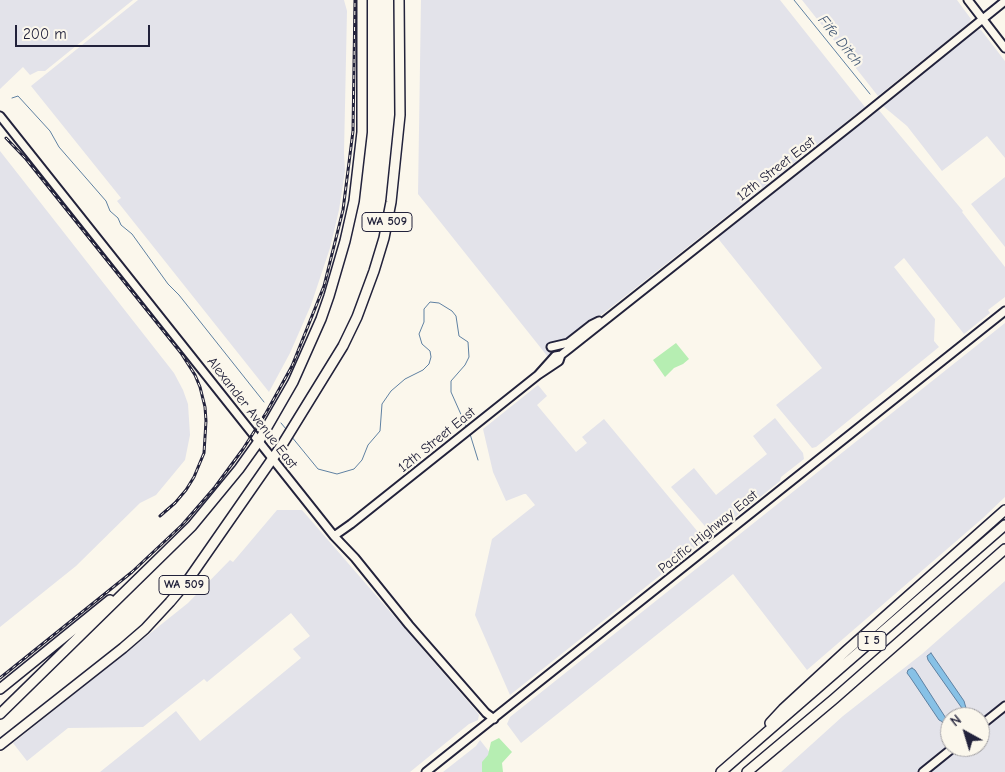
<!DOCTYPE html>
<style>
body{margin:0}
#map{position:relative;width:1005px;height:772px;overflow:hidden;background:#fbf7ec;font-family:"Comic Neue",sans-serif}
canvas{display:block}
.north{position:absolute;left:940px;top:707px;width:50px;height:50px;box-sizing:border-box;background:#fbf7ec;border:1px solid #a4a2a5;border-radius:50%;rotate:321deg;font-size:14px;font-weight:700;line-height:20px;text-align:center;color:#22223b}
.north::after{content:'';display:block;margin:auto;width:18px;height:22px;background:#22223b;clip-path:polygon(50% 0,100% 100%,50% 72%,0 100%)}
.scale{position:absolute;left:15px;top:25px;width:135px;height:22px;box-sizing:border-box;border:2px solid #22223b;border-top:0;padding-left:6px;font-size:15px;line-height:18px;white-space:nowrap;color:#22223b;-webkit-text-stroke:4px #fbf7ec;paint-order:stroke}
</style>
<div id="map">
<canvas width="1005" height="772"></canvas>
<div class="north">N</div>
<div class="scale">200 m</div>
</div>
<script>
const c = document.querySelector('canvas').getContext('2d');
c.lineJoin = 'round';
function fill(path, color) { c.fillStyle = color; c.fill(path, 'evenodd'); }
const poly = rows => new Path2D(rows.map(r => 'M' + r).join(''));
function strokePath(path, color, width, dash) { c.strokeStyle = color; c.lineWidth = width; c.lineCap = dash ? 'butt' : 'round'; c.setLineDash(dash || []); c.stroke(path); }
function write(font, color, halo, rows, align = 'center') {
  c.font = font + ' "Comic Neue",sans-serif'; c.lineWidth = 4.5; c.setLineDash([]); c.textBaseline = 'middle'; c.strokeStyle = halo; c.fillStyle = color; for (const [text, x, y, turn = 0] of rows) {
    c.save(); c.translate(x, y); c.rotate((+turn || 0) * Math.PI / 180); c.textAlign = isNaN(turn) ? turn : align; if (halo) c.strokeText(text, 0, 0); c.fillText(text, 0, 0); c.restore();
  }
}
const built = poly([
 [0,0,133,0,45,71,38,71,30,75,23,67,0,89],
 [138,0,344,0,347,11,344,153,345,171,339,210,330,248,311,305,290,353,269,392,117,201,121,198,31,86],
 [421,0,780,0,865,107,548,357,418,194],
 [802,0,957,0,971,19,969,23,878,96],
 [976,30,981,30,1005,61,1005,158,987,136,942,171,907,126,883,106],
 [878,109,963,211,962,212,1005,267,1005,297,988,310,990,313,964,334,904,258,894,267,935,319,934,341,939,347,816,447,812,448,776,405,822,368,716,236],
 [0,151,174,373,183,390,188,404,190,435,185,460,156,495,140,503,76,566,0,627],
 [1005,177,1005,247,971,204],
 [1005,323,1005,497,983,518,807,670,733,574,521,743,507,724,510,717],
 [538,385,547,396,537,405,576,452,587,443,582,437,604,419,703,538,702,542,510,695,475,615,492,539,535,505,526,494,524,494,506,501,493,472,483,429],
 [775,418,803,453,804,459,781,477,780,481,718,531,714,533,710,532,671,487,694,468,716,495,767,454,753,436],
 [277,510,302,510,477,712,479,715,478,720,469,724,410,772,100,772,176,711,200,741,301,658,293,649,310,636,291,613,207,682,204,679,143,727,68,728,27,761,13,743,188,603,230,560,233,562],
 [1005,581,1005,772,781,772,843,716,922,654],
 [950,717,980,717,980,747,950,747],
 [480,740,491,754,483,763,482,772,443,772,476,746]
]);
const green = poly([
 [676,343,689,359,683,364,674,368,665,377,653,360],
 [499,738,512,752,502,763,503,772,482,772,482,762,488,755,491,742]
]);
const water = poly([
 [931,653,964,701,966,708,964,711,928,660,927,656,931,653],
 [912,668,915,670,949,723,945,723,939,720,910,677,907,673,908,670,912,668]
]);
const stream = poly([
 [794,0,870,94],
 [12,98,18,96,50,131,59,147,106,201,110,211,118,218,121,225,132,234,168,284,179,295,264,402],
 [281,423,286,429],
 [470,434,478,460],
 [291,436,318,469,337,474,354,469,362,460,368,445,380,431,382,404,391,391,405,379,423,370,429,364,431,357,430,351,422,344,419,334,424,322,424,309,430,302,439,303,452,311,456,316,459,336,468,342,469,357,465,365,451,381,451,392,467,428]
]);
const secondary = poly([
 [968,0,1005,48],
 [0,116,334,536,355,558,409,625,486,713,494,719],
 [551,347,568,343,591,325,599,321],
 [538,375,555,356,561,355,570,348,859,119,1005,1],
 [334,536,351,524,538,375,559,361,561,355],
 [980,726,1005,706],
 [426,772,1005,311],
 [923,772,954,747]
]);
const highway = poly([
 [0,689,110,600],
 [0,714,192,526,239,469,259,441,293,382,321,319,329,296,345,241,354,201,362,132,362,0],
 [770,723,783,709,846,651,1005,510],
 [0,745,123,648,145,629,170,602,186,583,282,445,343,346,357,317,374,271,384,238,391,202,400,115,399,0],
 [721,772,1005,525],
 [747,772,834,699,1005,549]
]);
const rail = poly([
 [6,138,26,159,181,353,195,375,200,387,205,407,206,421,204,453,194,477,186,490,175,503,160,516],
 [0,678,132,572,182,525,215,487,243,449,266,413,292,366,324,286,343,210,353,131,355,0]
]);
const shields = [
 [387,222,50],
 [184,585,50],
 [872,641,28]
];
const shieldNames = [
 ["WA 509",387,222],
 ["WA 509",184,585],
 ["I 5",872,641]
];
const streetNames = [
 ["12th Street East",776,169,-38],
 ["Alexander Avenue East",252,413,52],
 ["12th Street East",437,440,-39],
 ["Pacific Highway East",708,532,-39]
];
const waterNames = [
 ["Fife Ditch",840,41,51]
];
fill(built, '#e3e3ea');
fill(green, '#b6eeb2');
fill(water, '#87c1e6');
strokePath(water, '#5f81a2', 1);
strokePath(stream, '#5f81a2', 1);
strokePath(secondary, '#22223b', 11);
strokePath(highway, '#22223b', 12);
strokePath(secondary, '#fbf7ec', 7);
strokePath(highway, '#fbf7ec', 9);
strokePath(rail, '#22223b', 3);
strokePath(rail, '#fbf7ec', 1, [4]);
for (const [x, y, w] of shields) { const box = new Path2D(); box.roundRect(x - w / 2, y - 9.5, w, 19, 4); c.fillStyle = '#fbf7ec'; c.fill(box); strokePath(box, '#22223b', 1); }
write('bold 12px', '#22223b', null, shieldNames);
write('14px', '#22223b', '#fbf7ec', streetNames);
write('italic 15px', '#455a77', '#fbf7ec', waterNames);
</script>
